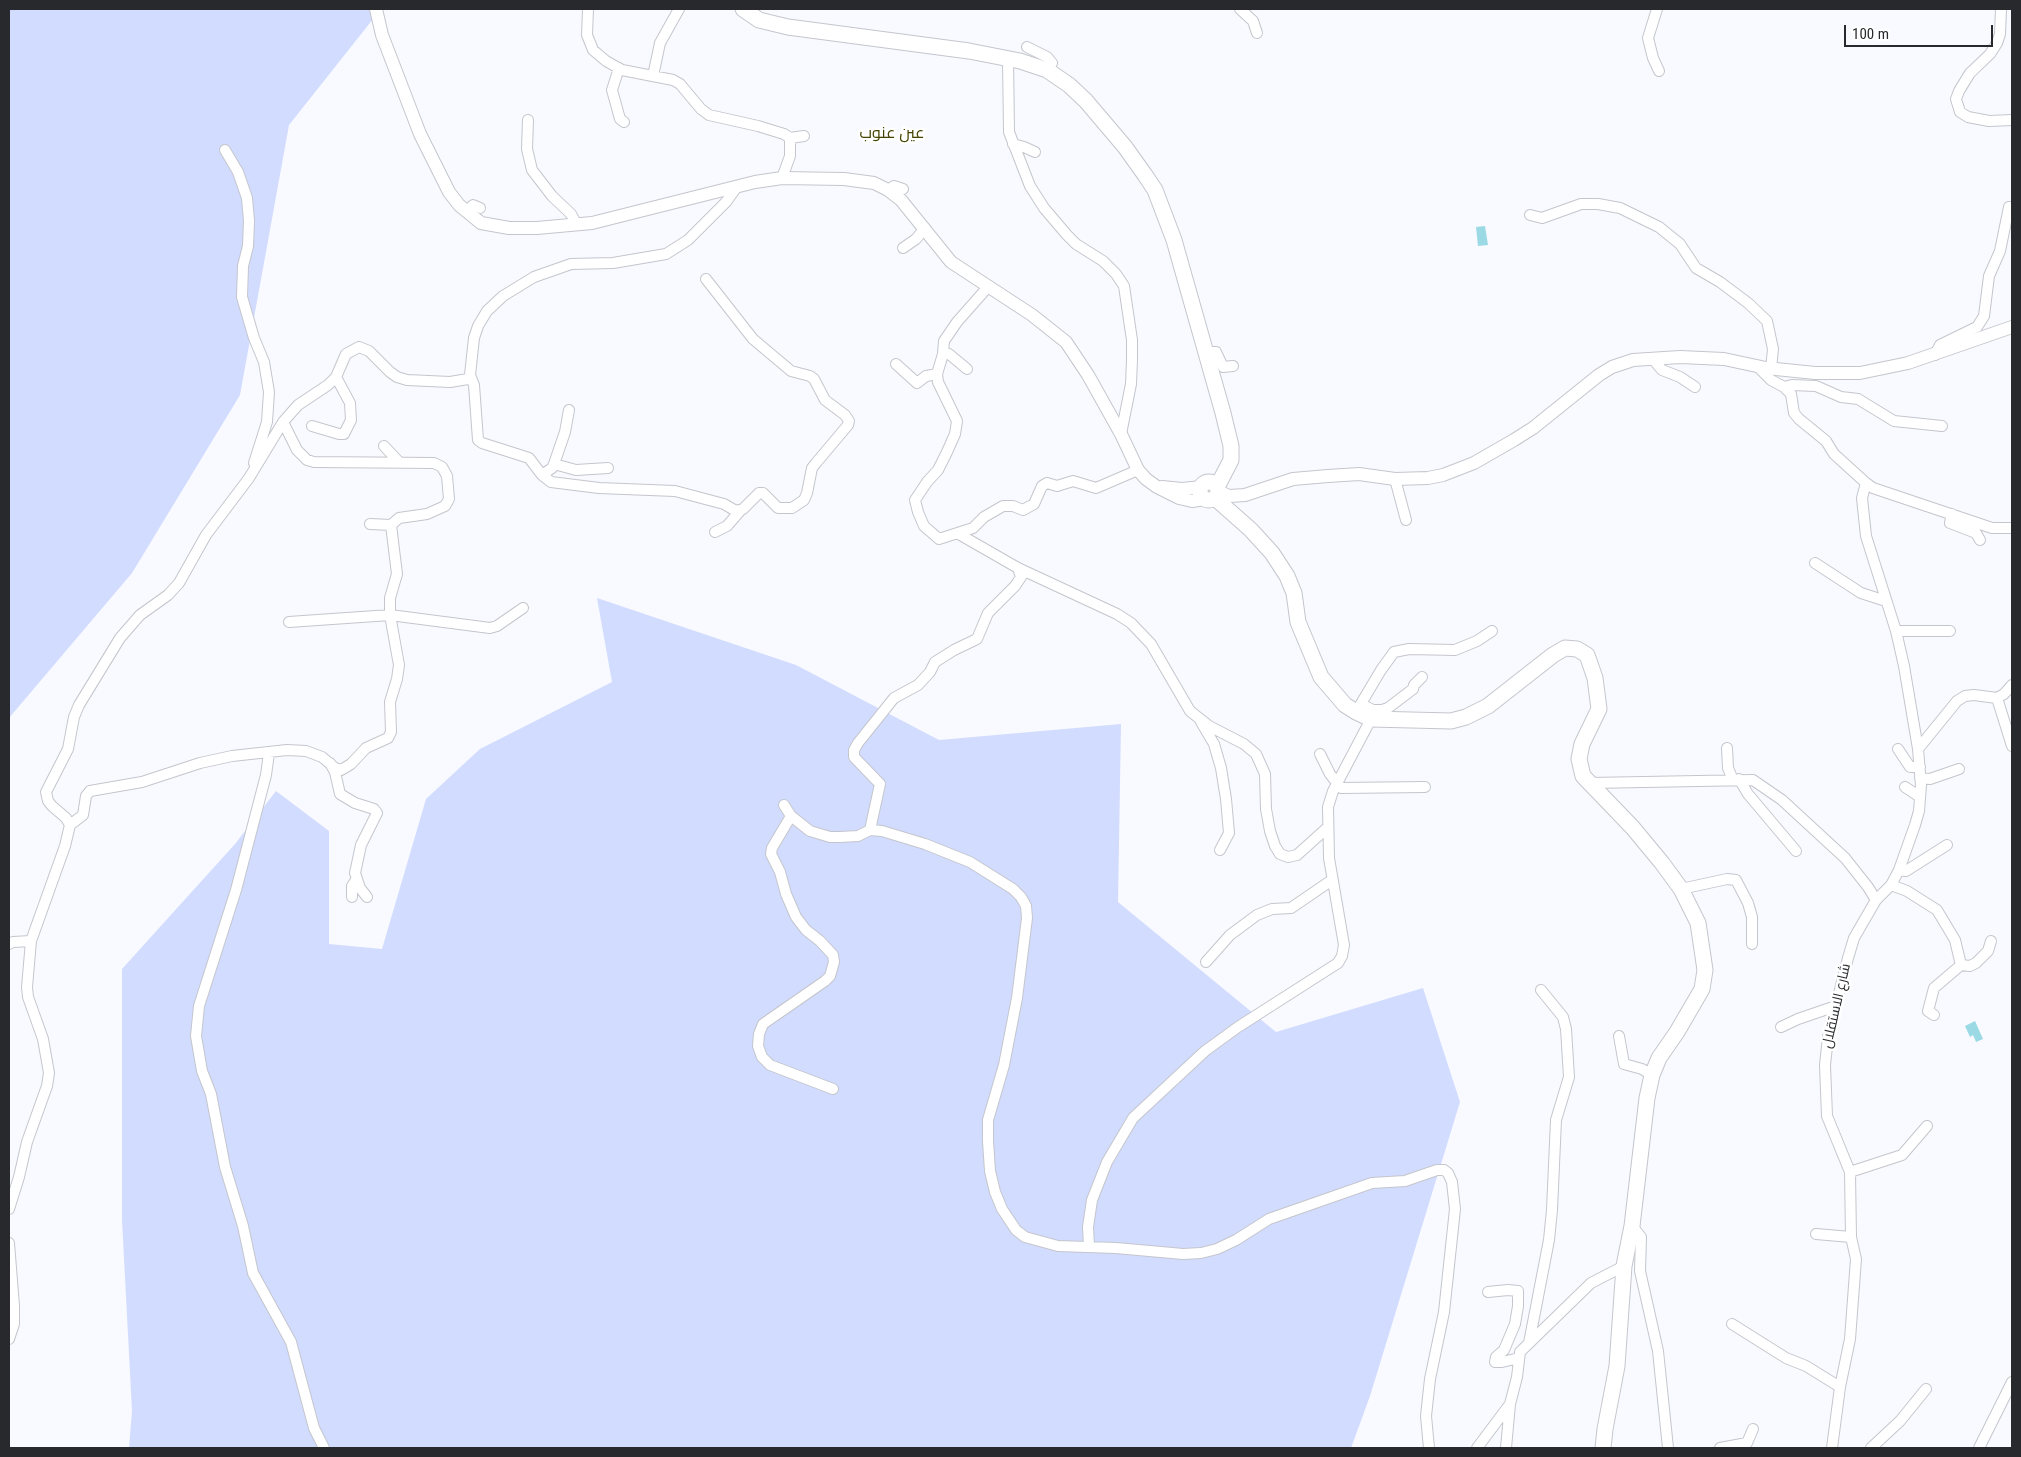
<!DOCTYPE html>
<meta charset="utf-8">
<style>
body{margin:0}
#map{position:relative;width:2021px;height:1457px;overflow:hidden;background:#f9faff;font-family:"Roboto Condensed",sans-serif}
canvas{display:block}
.frame{position:absolute;inset:0;border:10px solid #28292c;pointer-events:none}
.scale{position:absolute;left:1844px;top:25px;width:149px;height:22px;box-sizing:border-box;border:2px solid #28292c;border-top:0;padding-left:6px;font-size:15px;line-height:18px;white-space:nowrap;color:#28292c;-webkit-text-stroke:4px #fff;paint-order:stroke}
</style>
<div id="map">
<canvas width="2021" height="1457"></canvas>
<div class="frame"></div>
<div class="scale">100 m</div>
</div>
<script>
const c = document.querySelector('canvas').getContext('2d');
c.lineJoin = 'round';
function fill(path, color) { c.fillStyle = color; c.fill(path, 'evenodd'); }
const poly = rows => new Path2D(rows.map(r => 'M' + r).join(''));
function strokePath(path, color, width, dash) { c.strokeStyle = color; c.lineWidth = width; c.lineCap = dash ? 'butt' : 'round'; c.setLineDash(dash || []); c.stroke(path); }
function write(font, color, halo, rows, align = 'center') {
  c.font = font + ' "Roboto Condensed",Cairo,sans-serif'; c.lineWidth = 5; c.setLineDash([]); c.textBaseline = 'middle'; c.strokeStyle = halo; c.fillStyle = color; for (const [text, x, y, turn = 0] of rows) {
    c.save(); c.translate(x, y); c.rotate((+turn || 0) * Math.PI / 180); c.textAlign = isNaN(turn) ? turn : align; if (halo) c.strokeText(text, 0, 0); c.fillText(text, 0, 0); c.restore();
  }
}
const green = poly([
 [9,9,381,9,289,125,240,395,132,573,9,718],
 [597,598,796,665,939,740,1121,724,1118,902,1276,1032,1423,988,1460,1102,1370,1396,1351,1448,129,1448,132,1411,122,1220,122,969,235,844,276,791,329,831,329,944,382,949,426,799,480,749,612,682]
]);
const water = poly([
 [1485,226,1488,245,1478,246,1476,227],
 [1975,1021,1983,1039,1976,1042,1973,1035,1970,1037,1965,1026]
]);
const minor = poly([
 [588,9,587,35,593,50,606,61,622,70,673,80,680,84,701,109,709,115,758,126,784,134,790,138,790,156,782,178],
 [1240,9,1253,21,1257,33],
 [1657,9,1648,38,1653,58,1659,71],
 [2001,9,2000,34,1997,43,1990,54,1970,73,1959,91,1956,99,1960,112,1968,117,1989,121,2012,120],
 [1027,47,1047,57,1052,63,1047,70],
 [1008,59,1009,132,1030,186,1044,208,1067,235,1076,244,1103,261,1116,274,1124,286,1132,340,1132,360,1131,384,1121,434],
 [619,68,612,90,620,119,624,122],
 [653,76,660,43,679,9],
 [528,120,527,149,532,170,552,196,571,214,577,225],
 [790,138,804,136],
 [1013,144,1024,147,1035,152],
 [225,150,238,172,247,198,249,221,248,246,243,266,242,297,254,338,264,362,269,392,267,422,254,463],
 [888,190,894,186,903,189],
 [466,212,473,205,480,208],
 [1530,215,1542,218,1581,204,1598,204,1620,208,1659,227,1680,244,1696,268,1720,282,1748,303,1767,321,1773,349,1771,369],
 [903,248,916,239,925,228],
 [987,288,957,322,944,341,943,354,937,374,938,382,957,421,955,434,947,452,938,470,927,482,915,500,918,512,924,526,939,539,973,528,984,517,1003,506,1013,506,1023,510,1034,504,1042,486,1047,483,1057,486,1073,481,1096,488,1138,470],
 [1205,352,1216,352,1223,367,1233,366],
 [943,354,949,354,967,369],
 [1935,355,1940,345,1977,327,1984,316,1989,276,2000,251,2009,207,2012,207],
 [1652,358,1662,370,1680,377,1695,387],
 [896,364,917,383,926,376,937,374],
 [1757,366,1771,380,1784,387,1791,394,1794,413,1799,419,1826,441,1834,454,1866,483,1862,498,1866,536,1896,631,1904,666,1918,749,1921,785,1919,811,1915,825,1899,870,1891,885,1876,900],
 [470,375,474,385,478,440,482,443,529,458,542,475,551,482,599,488,675,491,724,504,736,511,743,509,759,493,763,493,778,508,792,508,804,500,807,493,812,468,816,463,848,425,849,421,845,415,825,400,814,379,810,376,791,371,753,339,706,279],
 [1784,387,1792,385,1816,386,1841,397,1858,399,1894,421,1942,426],
 [312,426,339,434,344,434,351,420,350,403,336,377],
 [384,446,399,462],
 [554,464,565,432,569,410],
 [542,475,552,468,554,464,576,470,608,468],
 [1395,479,1406,520],
 [1866,483,1873,488,1992,528,2012,528],
 [1952,514,1950,523,1976,533,1980,540],
 [370,524,391,525],
 [715,532,727,526,740,511],
 [1815,563,1861,593,1886,601],
 [1018,568,1117,614,1131,623,1151,644,1190,711,1209,726,1244,744,1256,754,1265,774,1266,809,1270,831,1275,846,1280,854,1288,857,1297,855,1327,828],
 [289,622,390,615,490,628,497,626,523,608],
 [1896,631,1950,631],
 [1997,698,2012,746],
 [1361,704,1373,710,1382,710,1388,708,1413,689,1414,685,1422,677],
 [1356,712,1381,670,1394,652,1409,649,1455,650,1477,641,1492,631],
 [1201,722,1214,744,1221,768,1226,799,1229,833,1220,850],
 [1727,748,1728,768,1733,780],
 [1898,749,1910,767,1920,767],
 [1918,749,1957,701,1965,696,1974,695,1997,698,2004,694,2012,685],
 [269,753,266,775,236,890,199,1006,196,1036,202,1071,211,1094,225,1167,243,1226,253,1273,291,1342,314,1428,324,1448],
 [1320,754,1330,774,1341,788,1425,787],
 [330,763,335,772,340,794,355,803,374,809,377,813,361,845,355,873,360,888,367,897],
 [1920,778,1930,779,1959,769],
 [1739,779,1748,794,1796,851],
 [1589,783,1753,780,1782,800,1845,858,1868,887,1876,900,1854,938,1848,958,1828,1037,1825,1065,1827,1116,1850,1172,1851,1237,1856,1259,1850,1339,1840,1387,1832,1448],
 [1905,787,1920,797],
 [784,805,791,816,810,831,830,837,840,837,858,836,870,830,882,831,925,844,970,862,1013,889,1021,897,1026,906,1027,918,1017,998,1004,1065,988,1120,988,1141,990,1171,995,1192,1002,1209,1016,1230,1025,1237,1058,1246,1116,1248,1183,1254,1201,1253,1217,1249,1236,1240,1269,1219,1372,1183,1405,1181,1437,1170,1444,1170,1448,1173,1452,1182,1455,1209,1444,1312,1430,1379,1426,1416,1429,1448],
 [791,816,772,848,771,854,780,872,786,894,796,917,806,930,820,941,833,955,834,962,830,976,825,981,763,1024,759,1034,758,1046,762,1057,770,1065,833,1089],
 [70,825,83,815,86,796,90,791,142,782,200,763,232,756,287,750,306,751,322,757,335,768,341,770,351,764,366,748,388,738,391,732,390,702,397,679,399,665,390,615,390,598,397,574,391,525,399,518,427,514,445,506,449,499,447,476,442,467,434,463,314,462,307,460,297,450,283,422],
 [870,830,880,784,854,757,854,750,858,743,894,698,918,685,930,672,935,662,954,650,977,639,988,613,1015,586,1021,577,1018,568,957,533],
 [1899,870,1906,871,1947,845],
 [1891,885,1907,891,1937,910,1955,940,1961,965,1934,988,1928,1011,1934,1015],
 [1681,889,1727,879,1736,880,1748,903,1752,917,1752,944],
 [352,897,352,886,356,880],
 [9,944,13,942,31,941],
 [1206,962,1230,935,1257,915,1272,909,1291,908,1332,880],
 [1961,965,1970,966,1976,963,1988,951,1991,941],
 [1781,1027,1798,1019,1836,1006],
 [1619,1036,1624,1064,1642,1069,1652,1075],
 [1850,1172,1902,1155,1927,1126],
 [9,1209,19,1177,27,1142,47,1086,49,1073,43,1039,28,997,27,987,31,941,65,846,70,825,66,818,52,806,48,801,46,792,68,749,74,717,79,705,120,638,140,615,168,595,179,583,206,535,249,478,283,422,298,405,328,385,336,377,346,354,359,347,369,351,390,372,397,377,407,380,450,382,468,379,470,375,474,338,478,326,487,311,503,296,534,277,571,264,613,263,666,254,688,240,726,202,736,188],
 [1632,1226,1641,1237,1640,1271,1658,1351,1668,1448],
 [1816,1234,1851,1237],
 [9,1243,14,1306,14,1324,9,1339],
 [1089,1246,1088,1227,1092,1200,1107,1162,1133,1118,1205,1051,1238,1027,1338,963,1342,956,1344,945,1329,858,1328,807,1333,791,1371,719],
 [1488,1292,1508,1290,1518,1291,1518,1306,1515,1324,1504,1350,1496,1357,1495,1362,1502,1362,1519,1358],
 [1732,1324,1786,1358,1806,1366,1840,1387],
 [1529,1343,1549,1240,1552,1210,1556,1120,1569,1077,1566,1029,1563,1017,1541,990],
 [1477,1448,1510,1404],
 [1506,1448,1510,1404,1517,1377,1520,1352,1591,1283,1624,1266],
 [1720,1448,1747,1443,1753,1429],
 [1871,1448,1900,1421,1926,1389],
 [1979,1448,2012,1382]
]);
const tertiary = poly([
 [376,9,382,35,420,134,449,192,459,205,481,223,509,228,537,228,592,223,755,182,782,178,844,179,874,183,888,190,901,200,951,262,1032,315,1066,342,1088,375,1121,434,1138,470,1146,479,1157,487,1179,498,1192,501,1205,499],
 [1162,487,1182,489,1202,487],
 [1218,491,1229,496,1245,495,1293,479,1328,476,1359,474,1395,479,1428,478,1443,475,1474,463,1514,440,1533,428,1599,375,1612,367,1633,360,1680,357,1724,359,1766,368,1815,373,1860,373,1908,363,2012,327]
]);
const secondary = poly([
 [743,9,759,20,788,27,969,51,1020,61,1047,70,1069,85,1086,101,1125,147,1145,175,1155,190,1174,240,1223,413,1231,446,1231,460,1217,487],
 '1200 491a9 9 0 1 1 18 0a9 9 0 1 1-18 0Z',
 [1215,498,1251,530,1272,553,1287,576,1294,593,1298,622,1321,677,1345,705,1356,712,1371,719,1451,721,1466,717,1488,706,1553,655,1565,648,1577,649,1587,655,1595,678,1599,709,1582,744,1579,759,1583,776,1633,828,1662,863,1681,889,1698,923,1705,970,1702,989,1677,1032,1659,1058,1652,1075,1647,1098,1632,1226,1624,1266,1617,1366,1605,1429,1603,1448]
]);
const streetNames = [
 ["شارع الاستقلال",1837,1006,-77]
];
const quarterNames = [
 ["عين عنوب",892,134]
];
fill(green, '#d2dcff');
fill(water, '#9bdae5');
strokePath(minor, '#c4c6cd', 12);
strokePath(tertiary, '#c4c6cd', 14);
strokePath(secondary, '#c4c6cd', 17);
strokePath(minor, '#fff', 10);
strokePath(tertiary, '#fff', 12);
strokePath(secondary, '#fff', 15);
write('14px', '#28292c', '#fff', streetNames);
write('16px', '#454403', '#fff', quarterNames);
</script>
